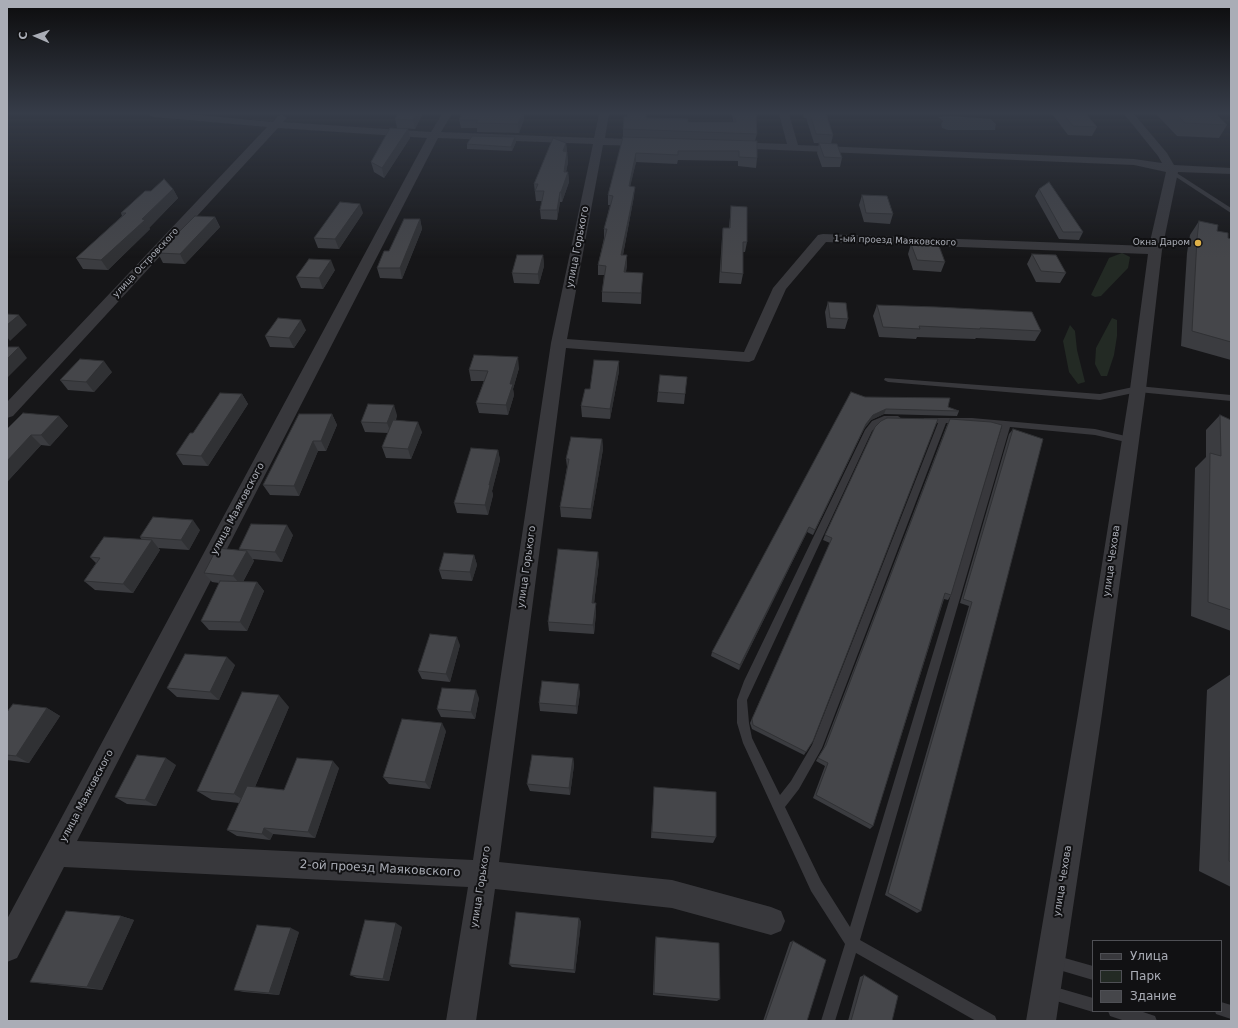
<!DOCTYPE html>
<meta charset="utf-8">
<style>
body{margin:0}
#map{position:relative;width:1238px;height:1028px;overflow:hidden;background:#161618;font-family:"DejaVu Sans",sans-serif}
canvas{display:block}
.frame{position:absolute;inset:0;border:8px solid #aaadb6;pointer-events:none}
.legend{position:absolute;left:1092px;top:940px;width:130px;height:72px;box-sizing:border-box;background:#111113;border:1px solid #4e4f54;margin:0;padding:5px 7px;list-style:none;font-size:12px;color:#aaadb6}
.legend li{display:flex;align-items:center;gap:8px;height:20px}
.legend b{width:20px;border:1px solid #4e4f54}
.north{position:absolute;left:16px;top:16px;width:40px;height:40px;-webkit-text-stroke:3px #111113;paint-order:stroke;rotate:272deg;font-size:11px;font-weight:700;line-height:16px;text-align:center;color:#aaadb6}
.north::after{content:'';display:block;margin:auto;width:14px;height:18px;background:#aaadb6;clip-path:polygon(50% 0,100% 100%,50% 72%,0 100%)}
</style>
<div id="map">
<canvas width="1238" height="1028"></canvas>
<div class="frame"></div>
<ul class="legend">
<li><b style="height:5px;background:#38383c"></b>Улица</li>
<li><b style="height:11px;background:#232a24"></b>Парк</li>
<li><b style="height:11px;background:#45464a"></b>Здание</li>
</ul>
<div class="north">С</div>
</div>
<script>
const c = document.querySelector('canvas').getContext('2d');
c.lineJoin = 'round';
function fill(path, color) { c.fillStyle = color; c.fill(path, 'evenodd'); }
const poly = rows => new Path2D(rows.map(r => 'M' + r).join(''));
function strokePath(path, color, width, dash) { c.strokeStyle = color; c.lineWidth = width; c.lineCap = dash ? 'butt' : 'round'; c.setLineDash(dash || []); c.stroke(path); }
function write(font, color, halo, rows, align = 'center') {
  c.font = font + ' "DejaVu Sans",sans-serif'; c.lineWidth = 4; c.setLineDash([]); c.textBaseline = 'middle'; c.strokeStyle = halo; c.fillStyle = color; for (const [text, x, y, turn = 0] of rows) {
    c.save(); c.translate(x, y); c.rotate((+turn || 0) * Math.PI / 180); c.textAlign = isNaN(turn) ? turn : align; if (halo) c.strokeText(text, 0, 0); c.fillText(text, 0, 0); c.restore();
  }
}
const green = poly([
 [1122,253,1130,257,1128,268,1101,296,1095,297,1091,295,1109,258],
 [1112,318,1117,320,1117,336,1114,355,1107,376,1101,376,1095,364,1096,348],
 [1070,325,1075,331,1077,350,1085,382,1078,384,1069,372,1063,341]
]);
const water = poly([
 [950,116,991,119,996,124,995,130,948,130,942,128,941,124,943,121,938,117]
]);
const lane = poly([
 [1172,170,1231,208,1231,213,1170,173,1169,172,1172,170],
 [885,378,1100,394,1138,386,1231,395,1231,401,1138,392,1100,400,888,382,884,380,885,378],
 [884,416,898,416,902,419,898,422,885,422,878,425,872,431,747,700,749,723,752,738,780,795,791,781,812,745,938,423,924,422,923,420,924,418,972,418,1095,429,1130,437,1134,440,1130,443,1095,435,1010,427,860,940,995,1016,997,1021,976,1021,856,953,835,1021,821,1021,845,944,811,891,743,743,737,723,737,700,744,681,865,430,872,421,884,416],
 [946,423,1002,426,850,927,821,881,785,807,799,789,822,748,946,423],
 [1054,955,1093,966,1093,980,1049,967,1047,962,1049,957,1054,955],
 [1048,985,1093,998,1093,1011,1096,1011,1093,1012,1043,997,1041,992,1043,987,1048,985],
 [1221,1002,1231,1005,1231,1019,1216,1014,1215,1011,1221,1011,1221,1002],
 [1108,1011,1140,1011,1155,1016,1157,1021,1125,1021,1110,1016,1108,1011]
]);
const street = poly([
 [148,114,188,114,273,122,278,116,282,115,287,118,283,122,431,132,442,114,452,114,441,132,594,138,599,114,609,114,605,138,647,140,652,143,647,146,603,145,567,339,744,352,773,288,818,235,823,234,1149,246,1166,172,1134,165,731,148,726,145,731,142,787,144,779,114,789,114,798,145,1134,159,1162,163,1158,156,1124,114,1134,114,1167,153,1174,165,1231,168,1231,174,1178,172,1162,250,1146,389,1102,714,1056,1021,1026,1021,1078,714,1130,389,1148,254,826,242,786,289,754,360,749,362,566,348,499,862,672,880,771,907,781,911,785,921,781,931,771,935,672,908,495,889,476,1021,446,1021,468,887,64,867,17,958,7,962,7,919,427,138,278,128,13,416,7,418,7,402,267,127,153,117,148,114],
 [438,138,593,144,551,343,473,860,77,841,438,138]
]);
const wall = poly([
 [398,114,422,114,422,115,415,129,397,128,395,119],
 [524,114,524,119,519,133,477,132,477,128,461,128,459,120],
 [732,114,756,114,757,134,755,141,757,158,756,168,738,166,738,161,678,160,677,164,636,162,630,186,634,196,623,255,627,265,626,272,642,283,641,304,602,302,602,292,604,275,598,275,598,265,604,238,604,229,610,205,608,205,608,195,623,137,623,129,627,117,646,118,688,122,733,122],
 [803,114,826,114,833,135,831,144,842,158,840,167,822,167,817,153,819,143,814,143,806,118,804,118],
 [1052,114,1086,114,1097,127,1092,136,1068,135],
 [1156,114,1216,114,1227,125,1219,138,1177,136],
 [408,129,410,138,384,178,374,172,371,162],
 [515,137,516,142,512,151,467,149,467,144],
 [566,143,568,162,566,172,568,172,569,182,562,202,560,202,557,220,541,219,540,210,542,201,536,201,534,184],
 [173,189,178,198,149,228,150,229,108,270,83,269,76,258,122,216,121,213,151,191],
 [1039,189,1083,232,1079,240,1059,239,1035,196],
 [862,195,893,214,890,224,864,222,859,205],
 [731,206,747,242,745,252,743,252,743,274,741,284,719,283,722,238,723,228,729,228],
 [363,213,339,249,318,248,314,238],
 [215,217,220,227,185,264,163,263,158,253],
 [420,219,422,229,402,279,380,278,377,268,389,251],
 [1199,221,1217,231,1228,238,1231,239,1231,360,1181,346,1187,253,1190,235],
 [911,244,945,262,941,272,913,270,908,254],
 [1032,254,1066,273,1060,283,1036,282,1027,264],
 [543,255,544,266,539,284,514,283,512,273],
 [335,270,323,289,301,288,296,277],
 [828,302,848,319,845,329,827,328,825,312],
 [877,305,1041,331,1035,341,976,338,975,339,917,337,916,339,879,337,873,316],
 [306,330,294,348,270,347,265,336],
 [519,368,513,389,514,395,508,415,479,413,476,403,484,381,471,381,469,370],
 [619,371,610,419,582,417,581,406,590,389],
 [112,372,94,392,68,390,60,380],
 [687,377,684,404,657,402,658,392],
 [242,394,248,404,208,466,183,465,176,454,193,433],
 [865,397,948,407,959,411,957,416,884,414,871,420,864,429,813,535,807,532,739,670,711,656,712,652],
 [332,414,337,425,326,451,318,451,299,496,270,495,263,485],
 [397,415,396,420,422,432,411,459,386,458,382,447,388,433,365,432,361,422],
 [1220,415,1231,420,1231,631,1191,616,1195,468,1206,457,1206,430],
 [59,416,68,426,50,446,41,445,7,482,7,429],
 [950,419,951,595,948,600,944,599,873,826,870,829,813,798,825,766,816,761,823,749,947,425],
 [875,427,813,741,804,755,752,729,750,723,830,543,823,540,825,535],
 [1013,429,921,911,917,913,885,895,969,606,960,603,1009,434],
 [602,439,603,449,591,519,561,517,560,507,567,467,566,459],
 [498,450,500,460,492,491,493,495,488,515,457,513,454,503],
 [200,530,189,550,158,548,160,550,133,593,95,590,84,581,96,563,90,557,142,540,140,537],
 [293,535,282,562,253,559,254,561,243,582,257,582,264,591,247,631,209,630,201,621,219,583,212,582,204,573,240,551,239,549],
 [474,555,477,565,472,581,442,579,439,570],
 [599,562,594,603,596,613,594,634,549,631,548,622],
 [460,645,450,682,422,679,418,671],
 [235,665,219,700,177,697,167,688],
 [1231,674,1231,887,1199,871,1207,690],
 [580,692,577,714,540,711,539,703],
 [479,698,475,719,441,717,437,709],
 [289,707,255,787,284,790,339,768,315,838,273,834,270,840,237,836,227,830,239,803,212,800,197,791],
 [47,708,60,716,29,763,7,760,7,712],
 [446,731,430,789,389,784,383,777],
 [573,758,574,765,570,795,530,791,527,784],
 [176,765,156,806,127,804,115,797],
 [654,787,716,837,713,843,651,838],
 [121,916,134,920,102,990,46,984,30,982],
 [579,918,581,922,575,973,512,967,509,964],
 [402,927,389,981,357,978,350,975],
 [299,932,279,995,244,992,234,990],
 [656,937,720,999,717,1001,653,995,655,941],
 [793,941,807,1021,763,1021,790,942],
 [864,975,892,1021,848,1021,860,977]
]);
const shadedWall = poly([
 [416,114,422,114,422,115,415,129,413,120],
 [522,114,524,114,524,119,519,133,518,124],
 [408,129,410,138,384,178,382,168],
 [515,137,516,142,512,151,511,147],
 [566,143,567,152,563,151],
 [567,152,568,162,564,182,564,172],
 [636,153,636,162,628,196,629,186],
 [568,172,569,182,562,202,561,192],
 [635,187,634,196,621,265,621,255],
 [173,189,178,198,149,228,150,229,108,270,101,260],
 [560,192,560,202,557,220,557,210],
 [360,204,363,213,339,249,335,239],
 [215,217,220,227,185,264,180,254],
 [420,219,422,229,402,279,400,268],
 [543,255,544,266,539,284,538,274],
 [627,255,627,265,624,282,624,272],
 [331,260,335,270,323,289,319,278],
 [19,315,27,325,10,341,7,337,7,325],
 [301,320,306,330,294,348,289,338],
 [19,347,27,358,7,378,7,359],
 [518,357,519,368,513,389,514,395,508,415,506,405,510,384],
 [104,361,112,372,94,392,86,382],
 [619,361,619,371,610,419,610,409],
 [242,394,248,404,208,466,201,456],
 [394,405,397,415,391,433,387,423],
 [886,409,884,414,871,420,864,429,813,535,815,530,866,424,873,415],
 [332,414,337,425,326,451,321,441],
 [59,416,68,426,50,446,41,435],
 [418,422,422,432,411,459,408,449],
 [31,435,41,445,7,482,7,461],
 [602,439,603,449,591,519,591,509],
 [313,441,318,451,299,496,294,486],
 [498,450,500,460,492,491,493,495,488,515,485,505,489,485],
 [193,520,200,530,189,550,181,540],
 [287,525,293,535,282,562,275,552],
 [809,527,807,532,739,670,740,665],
 [152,540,160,550,133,593,123,584],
 [247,551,254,561,241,585,233,576],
 [598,552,599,562,593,612,592,603],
 [474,555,477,565,472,581,470,572],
 [257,582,264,591,247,631,240,622],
 [596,603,596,613,594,634,593,625],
 [457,637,460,645,450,682,446,674],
 [227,657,235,665,219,700,210,692],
 [579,684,580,692,577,714,576,706],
 [476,690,479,698,475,719,471,712],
 [279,695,289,707,248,803,234,794],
 [47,708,60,716,29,763,16,756],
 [442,723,446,731,430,789,425,782],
 [166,758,176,765,156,806,145,800],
 [573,758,574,765,570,795,569,788],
 [333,761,339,768,315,838,308,832],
 [264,828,273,834,270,840,262,834],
 [121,916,134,920,102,990,87,987],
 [579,918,581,922,575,973,574,970],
 [396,923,402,927,389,981,383,979],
 [291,928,299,932,279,995,269,993]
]);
const building = poly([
 [398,114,416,114,413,120,395,119,398,114],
 [462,114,522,114,518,124,476,123,478,120,459,120,462,114],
 [628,114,646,114,646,118,688,119,688,122,736,122,734,114,756,114,757,134,623,129,624,117,627,117,628,114],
 [810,114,826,114,833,135,816,134,810,114],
 [1063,114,1086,114,1097,127,1073,126,1063,114],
 [1176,114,1216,114,1227,125,1185,123,1176,114],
 [390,128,408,129,382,168,371,162,390,128],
 [472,136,515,137,511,147,467,144,472,136],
 [623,137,757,141,757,158,739,157,739,151,678,151,678,155,636,153,629,186,635,187,621,255,627,255,624,272,643,273,641,293,602,292,606,266,598,265,607,229,604,229,613,196,608,195,623,137],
 [553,138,566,143,563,151,567,152,564,172,568,172,561,192,560,192,557,210,540,210,544,191,535,191,538,184,534,184,553,138],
 [819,143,837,144,842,158,824,157,819,143],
 [164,179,173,189,142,219,145,220,101,260,76,258,126,213,121,213,145,191,151,191,164,179],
 [1049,182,1083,232,1063,232,1039,189,1049,182],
 [862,195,887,196,893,214,866,213,862,195],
 [340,202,360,204,335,239,314,238,340,202],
 [731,206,747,207,747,242,743,242,743,274,721,272,723,228,730,228,731,206],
 [195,216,215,217,180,254,158,253,195,216],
 [404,219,420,219,400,268,377,268,384,251,389,251,404,219],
 [1199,221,1218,225,1217,231,1228,233,1228,238,1231,239,1231,342,1192,331,1197,239,1199,221],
 [911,244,939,246,945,262,917,260,911,244],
 [1032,254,1056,255,1066,273,1041,271,1032,254],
 [517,255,543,255,538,274,512,273,517,255],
 [309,259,331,260,319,278,296,277,309,259],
 [828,302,846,303,848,319,830,318,828,302],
 [877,305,937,307,1032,312,1041,331,980,328,980,329,919,326,920,329,883,327,877,305],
 [7,314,19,315,7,325,7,314],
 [278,318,301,320,289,338,265,336,278,318],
 [7,347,19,347,7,359,7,347],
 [474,355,518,357,510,384,513,384,506,405,476,403,488,371,469,370,474,355],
 [80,359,104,361,86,382,60,380,80,359],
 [594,360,619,361,610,409,581,406,585,389,590,389,594,360],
 [660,375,687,377,685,394,658,392,660,375],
 [851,392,865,397,950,398,948,407,959,411,886,409,873,415,866,424,815,530,809,527,740,665,712,652,851,392],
 [220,393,242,394,201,456,176,454,190,433,193,433,220,393],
 [368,404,394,405,387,423,361,422,368,404],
 [23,413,59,416,41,435,31,435,7,461,7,429,23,413],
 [299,414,332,414,321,441,313,441,294,486,263,485,299,414],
 [1220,415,1231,420,1231,610,1208,602,1210,453,1221,456,1220,415],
 [887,418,938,419,813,741,806,752,753,725,752,719,832,538,825,535,875,427,881,421,887,418],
 [950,419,991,422,1002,425,951,595,945,593,873,826,816,795,828,763,818,758,826,745,950,419],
 [393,420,418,422,408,449,382,447,393,420],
 [1013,429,1043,439,921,911,888,893,972,602,963,599,1013,429],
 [571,437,602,439,591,509,560,507,569,459,566,459,571,437],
 [471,448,498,450,489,485,490,485,485,505,454,503,471,448],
 [153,517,193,520,181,540,140,537,153,517],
 [251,524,287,525,275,552,239,549,251,524],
 [104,537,152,540,123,584,84,581,100,558,90,557,104,537],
 [217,548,247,551,233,576,204,573,217,548],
 [558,549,598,552,592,603,596,603,593,625,548,622,558,549],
 [444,553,474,555,470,572,439,570,444,553],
 [220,581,257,582,240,622,201,621,220,581],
 [430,634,457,637,446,674,418,671,430,634],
 [185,654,227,657,210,692,167,688,185,654],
 [542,681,579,684,576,706,539,703,542,681],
 [442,688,476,690,471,712,437,709,442,688],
 [242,692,279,695,234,794,197,791,242,692],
 [13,704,47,708,16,756,7,755,7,712,13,704],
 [1231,714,1231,862,1229,861,1231,714],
 [402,719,442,723,425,782,383,777,402,719],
 [137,755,166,758,145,800,115,797,137,755],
 [532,755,573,758,569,788,527,784,532,755],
 [297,758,333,761,308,832,264,828,262,834,227,830,247,786,284,790,297,758],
 [654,787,716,792,716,837,652,832,654,787],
 [66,911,121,916,87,987,30,982,66,911],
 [516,912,579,918,574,970,509,964,516,912],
 [365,920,396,923,383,979,350,975,365,920],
 [257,925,291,928,269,993,234,990,257,925],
 [656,937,719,943,720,999,654,993,656,937],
 [793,941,826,960,807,1021,765,1021,793,941],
 [864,975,898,996,892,1021,851,1021,864,975]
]);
const markers = [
 [1198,243,4,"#deb048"]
];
const farStreetnames = [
 ["1-ый проезд Маяковского",895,241,2],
 ["улица Островского",146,263,-47]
];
const farPoinames = [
 ["Окна Даром",1190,243]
];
const streetNames = [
 ["улица Горького",578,247,-79],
 ["улица Маяковского",238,509,-62],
 ["улица Чехова",1112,561,-82],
 ["улица Горького",527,567,-82],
 ["улица Маяковского",87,796,-62],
 ["улица Чехова",1063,881,-81],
 ["улица Горького",481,887,-81]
];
const nearStreetnames = [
 ["2-ой проезд Маяковского",380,869,3]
];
fill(green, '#232a24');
fill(water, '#31383f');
fill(lane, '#38383c');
fill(street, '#38383c');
fill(wall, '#3b3c40');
fill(shadedWall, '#303134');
fill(building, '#45464a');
strokePath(building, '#303134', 1);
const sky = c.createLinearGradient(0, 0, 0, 258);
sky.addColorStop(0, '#0c0c0d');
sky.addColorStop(0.44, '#363c48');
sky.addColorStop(1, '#363c4800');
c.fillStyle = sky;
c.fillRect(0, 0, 1238, 258);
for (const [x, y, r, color] of markers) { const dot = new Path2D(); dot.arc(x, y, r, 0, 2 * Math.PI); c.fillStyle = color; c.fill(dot); strokePath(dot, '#111113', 1.5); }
write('9px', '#aaadb6', '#111113', farStreetnames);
write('9px', '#aaadb6', '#111113', farPoinames, 'right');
write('10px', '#aaadb6', '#111113', streetNames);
write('12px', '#aaadb6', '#111113', nearStreetnames);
</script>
